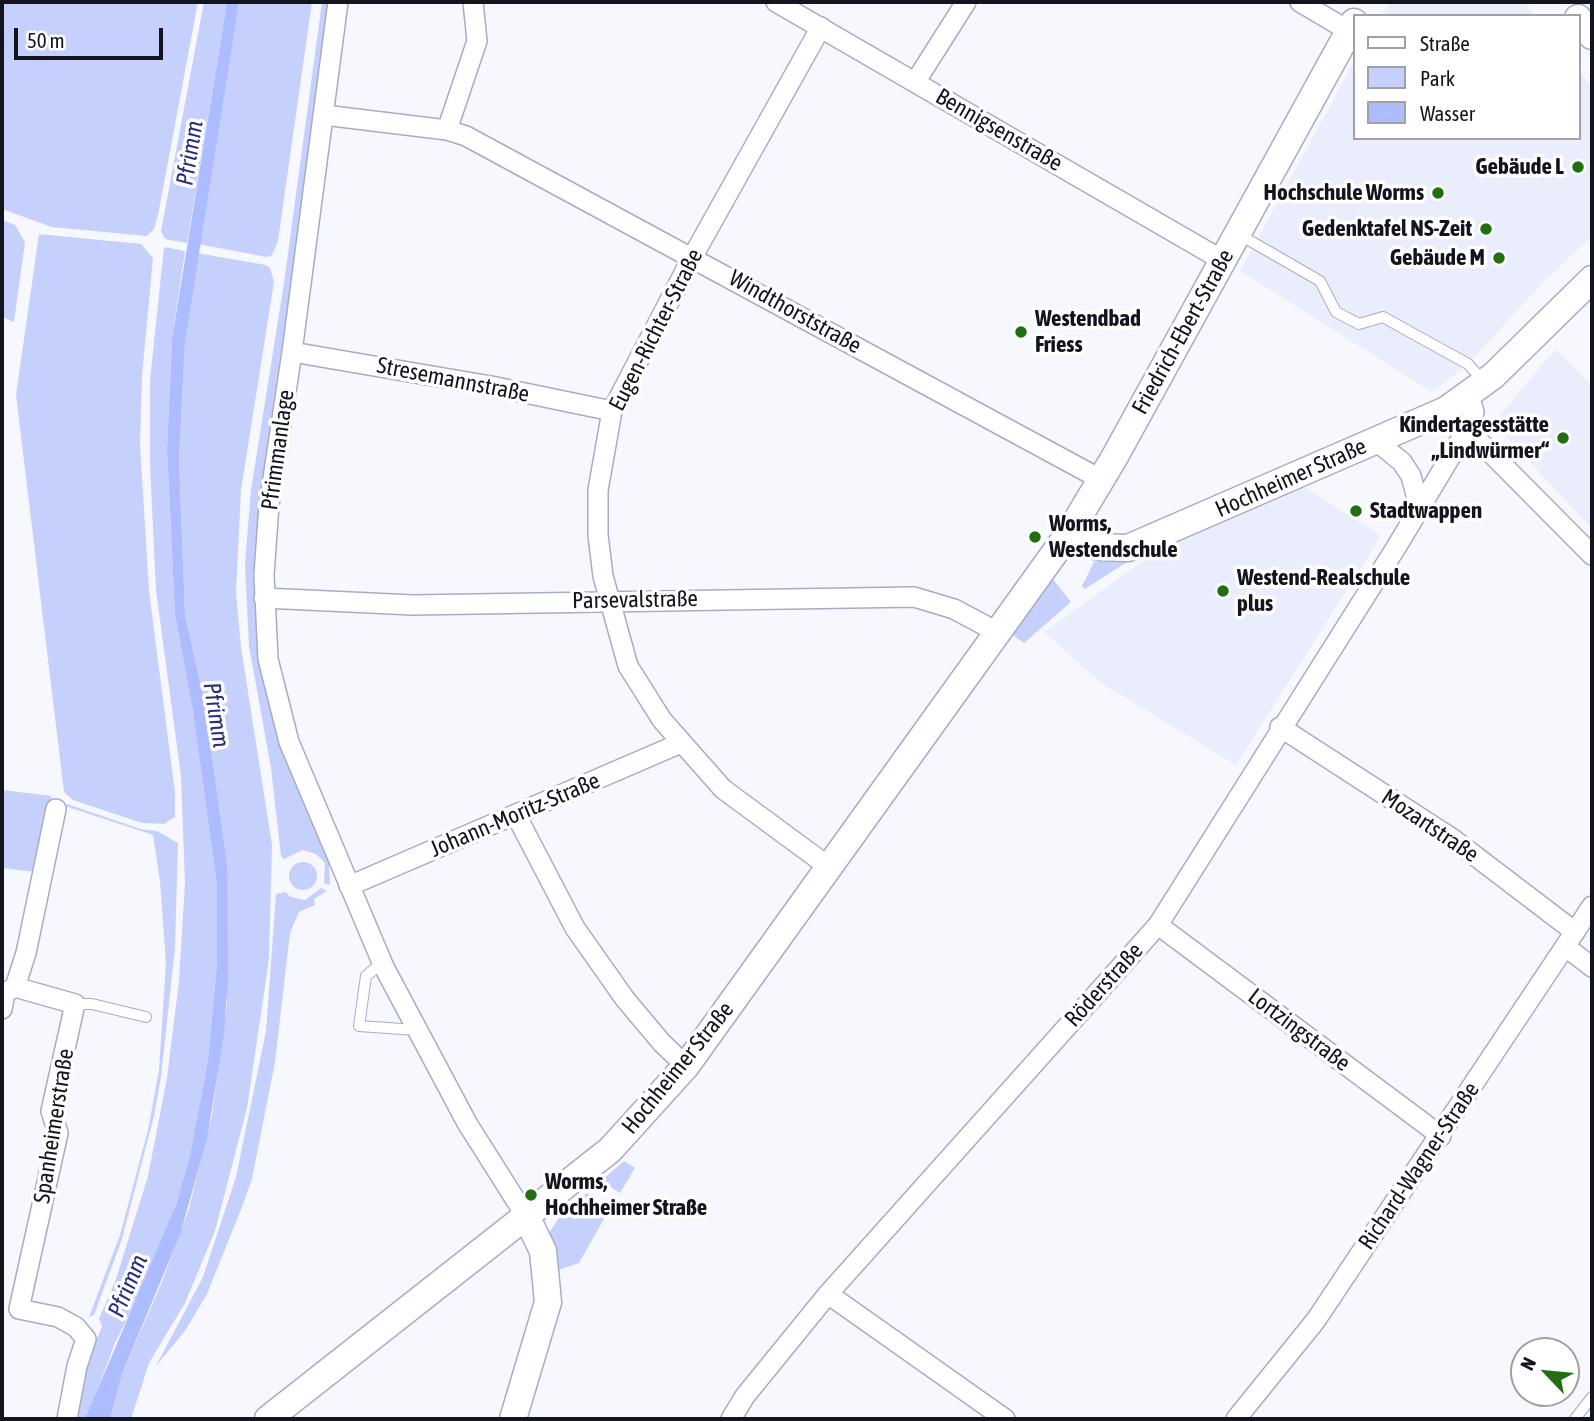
<!DOCTYPE html>
<meta charset="utf-8">
<style>
body{margin:0}
#map{position:relative;width:1594px;height:1421px;overflow:hidden;background:#f6f8fe;font-family:"Asap Condensed",sans-serif}
canvas{display:block}
.frame{position:absolute;inset:0;border:4px solid #12141e;pointer-events:none}
.legend{position:absolute;left:1353px;top:14px;width:228px;height:126px;box-sizing:border-box;background:#fff;border:2px solid #a0a1a5;margin:0;padding:9px 12px;list-style:none;font-size:21px;color:#12141e}
.legend li{display:flex;align-items:center;gap:14px;height:35px}
.legend b{width:35px;border:2px solid #a0a1a5}
.north{position:absolute;left:1510px;top:1337px;width:70px;height:70px;box-sizing:border-box;background:#fff;border:2px solid #a0a1a5;border-radius:50%;rotate:296deg;font-size:19px;font-weight:700;line-height:28px;text-align:center;color:#12141e}
.north::after{content:'';display:block;margin:auto;width:24px;height:32px;background:#226f12;clip-path:polygon(50% 0,100% 100%,50% 72%,0 100%)}
.scale{position:absolute;left:14px;top:28px;width:149px;height:32px;box-sizing:border-box;border:4px solid #12141e;border-top:0;padding-left:9px;font-size:21px;line-height:24px;white-space:nowrap;color:#12141e;-webkit-text-stroke:5px #fff;paint-order:stroke}
</style>
<div id="map">
<canvas width="1594" height="1421"></canvas>
<div class="frame"></div>
<ul class="legend">
<li><b style="height:9px;background:#fff"></b>Straße</li>
<li><b style="height:19px;background:#c6d0fd"></b>Park</li>
<li><b style="height:19px;background:#adbbff"></b>Wasser</li>
</ul>
<div class="north">N</div>
<div class="scale">50 m</div>
</div>
<script>
const c = document.querySelector('canvas').getContext('2d');
c.lineJoin = 'round';
function fill(path, color) { c.fillStyle = color; c.fill(path, 'evenodd'); }
const poly = rows => new Path2D(rows.map(r => 'M' + r).join(''));
function strokePath(path, color, width, dash) { c.strokeStyle = color; c.lineWidth = width; c.lineCap = dash ? 'butt' : 'round'; c.setLineDash(dash || []); c.stroke(path); }
function write(font, color, halo, rows, align = 'center') {
  c.font = font + ' "Asap Condensed",sans-serif'; c.lineWidth = 7; c.setLineDash([]); c.textBaseline = 'middle'; c.strokeStyle = halo; c.fillStyle = color; for (const [text, x, y, turn = 0] of rows) {
    c.save(); c.translate(x, y); c.rotate((+turn || 0) * Math.PI / 180); c.textAlign = isNaN(turn) ? turn : align; if (halo) c.strokeText(text, 0, 0); c.fillText(text, 0, 0); c.restore();
  }
}
const built = poly([
 [1390,2,1524,2,1535,16,1380,16],
 [1354,62,1354,138,1578,138,1578,70,1592,87,1592,236,1544,281,1468,364,1432,392,1240,271],
 [1555,349,1592,386,1592,529,1494,423],
 [1301,485,1381,536,1236,765,1101,683,1044,632,1157,551]
]);
const green = poly([
 [2,2,198,2,158,215,154,229,147,236,52,227,2,209],
 [204,2,227,2,187,243,165,239,161,231],
 [239,2,312,2,278,241,272,255,267,257,198,244],
 [322,2,332,2,265,461,256,598,262,661,329,861,330,885,324,883,325,863,316,854,303,850,284,859,281,856,271,768,249,646,245,564,251,490,284,283],
 [2,220,15,225,25,242,14,322,2,317],
 [39,234,141,244,153,258,142,376,140,444,149,591,175,792,175,817,164,824,142,823,73,800,64,792,16,395],
 [164,247,185,251,172,339,167,449,175,614,193,712,217,885,217,963,208,1060,190,1155,176,1205,157,1258,115,1343,90,1410,85,1419,76,1419,86,1367,102,1326,99,1319,116,1279,148,1176,167,1078,179,981,185,883,181,776,156,590,150,465,150,380],
 [197,253,266,265,270,268,274,282,241,490,236,593,241,647,272,845,269,959,247,1108,215,1231,185,1303,149,1363,131,1419,110,1419,122,1374,162,1282,189,1209,212,1115,227,1004,227,863,204,700,185,615,179,460,185,342],
 [1130,560,1085,589,1082,586,1094,562],
 [1052,578,1071,602,1024,643,1011,634],
 [2,790,52,796,36,872,2,868],
 [67,804,141,829,157,831,178,843,175,947,161,1077,154,1116,122,1239,94,1315,89,1317,120,1235,148,1130,159,1070,166,963,160,881,153,835,65,806],
 '289 876a14 14 0 1 1 28 0a14 14 0 1 1-28 0Z',
 [321,888,327,891,314,899,315,905,299,912,290,933,275,1062,252,1179,242,1207,207,1294,185,1331,156,1366,203,1277,236,1177,266,1031,276,894,285,892,291,897,305,900],
 [624,1161,635,1168,620,1193,601,1181],
 [587,1193,609,1210,579,1263,556,1271,549,1233,562,1213]
]);
const water = poly([
 [227,2,239,2,185,342,179,460,185,615,204,700,227,863,228,979,224,1034,207,1139,180,1235,122,1374,110,1419,85,1419,176,1205,190,1155,208,1060,217,963,217,885,193,712,175,614,167,449,172,339]
]);
const lane = poly([
 [1240,235,1320,281,1336,312,1359,324,1383,317,1468,364,1484,382],
 [382,963,366,976,359,1026,416,1030],
 [75,1004,92,1004,146,1017],
 [1575,1419,1592,1397]
]);
const street = poly([
 [338,2,292,352,269,505,264,575,268,659,289,742,384,967,467,1123,527,1218],
 [776,2,1222,260],
 [1300,2,1349,31],
 [821,27,693,256,612,411,598,490,598,535,603,576,628,666,662,720,723,789,829,867],
 [916,81,966,2],
 [324,115,447,130,466,136,1102,480],
 [447,130,477,41,473,2],
 [292,352,491,386,612,411],
 [1467,429,1592,555],
 [1376,441,1402,462,1411,476,1420,510],
 [264,598,413,605,914,597,954,609,999,633],
 [1280,727,1453,839,1575,932],
 [516,815,575,928,625,999,662,1043,686,1066],
 [349,886,681,743],
 [1158,925,1441,1136],
 [1566,947,1592,967],
 [15,987,75,1004,51,1111,58,1133,19,1309,58,1317,76,1327,86,1339,77,1366,67,1419],
 [2,1009,5,993,15,987,26,953,56,809],
 [828,1294,1005,1419],
 [731,1419,745,1396,828,1294,1158,925,1397,546,1467,429,1474,412,1469,395],
 [1236,1419,1316,1320,1592,906]
]);
const secondary = poly([
 [1578,18,1592,36],
 [1068,535,1098,547,1128,548,1446,410,1493,376,1592,279],
 [268,1419,610,1150,686,1066,1069,533,1114,458,1354,22],
 [513,1419,548,1302,543,1251,527,1218]
]);
const markers = [
 [1578,167,7,"#226f12"],
 [1438,193,7,"#226f12"],
 [1486,229,7,"#226f12"],
 [1499,258,7,"#226f12"],
 [1021,332,7,"#226f12"],
 [1563,438,7,"#226f12"],
 [1356,511,7,"#226f12"],
 [1035,537,7,"#226f12"],
 [1223,591,7,"#226f12"],
 [531,1195,7,"#226f12"]
];
const streetNames = [
 ["Bennigsenstraße",999,130,30],
 ["Windthorststraße",795,312,29],
 ["Eugen-Richter-Straße",656,330,-63],
 ["Friedrich-Ebert-Straße",1183,332,-61],
 ["Stresemannstraße",453,380,11],
 ["Pfrimmanlage",278,450,-82],
 ["Hochheimer Straße",1291,478,-24],
 ["Parsevalstraße",635,600,-1],
 ["Johann-Moritz-Straße",515,815,-23],
 ["Mozartstraße",1430,826,34],
 ["Röderstraße",1104,985,-48],
 ["Lortzingstraße",1299,1030,37],
 ["Hochheimer Straße",678,1068,-51],
 ["Spanheimerstraße",54,1126,-81],
 ["Richard-Wagner-Straße",1419,1166,-56]
];
const poiNames = [
 ["Gebäude L",1564,167],
 ["Hochschule Worms",1424,193],
 ["Gedenktafel NS-Zeit",1472,229],
 ["Gebäude M",1485,258],
 ["Westendbad",1035,319,"left"],
 ["Friess",1035,345,"left"],
 ["Kindertagesstätte",1549,425],
 ["„Lindwürmer“",1549,451],
 ["Stadtwappen",1370,511,"left"],
 ["Worms,",1049,524,"left"],
 ["Westendschule",1049,550,"left"],
 ["Westend-Realschule",1237,578,"left"],
 ["plus",1237,604,"left"],
 ["Worms,",545,1182,"left"],
 ["Hochheimer Straße",545,1208,"left"]
];
const waterNames = [
 ["Pfrimm",190,153,-81],
 ["Pfrimm",216,715,81],
 ["Pfrimm",128,1286,-67]
];
fill(built, '#eaeefc');
fill(green, '#c6d0fd');
fill(water, '#adbbff');
strokePath(lane, '#a5acc8', 12);
strokePath(street, '#a5acc8', 22);
strokePath(secondary, '#a5acc8', 29);
strokePath(lane, '#fff', 10);
strokePath(street, '#fff', 19);
strokePath(secondary, '#fff', 26);
for (const [x, y, r, color] of markers) { const dot = new Path2D(); dot.arc(x, y, r, 0, 2 * Math.PI); c.fillStyle = color; c.fill(dot); strokePath(dot, '#fff', 2.5); }
write('23px', '#12141e', '#fff', streetNames);
write('bold 23px', '#12141e', '#fff', poiNames, 'right');
write('italic 24px', '#2a2e7a', '#fff', waterNames);
</script>
